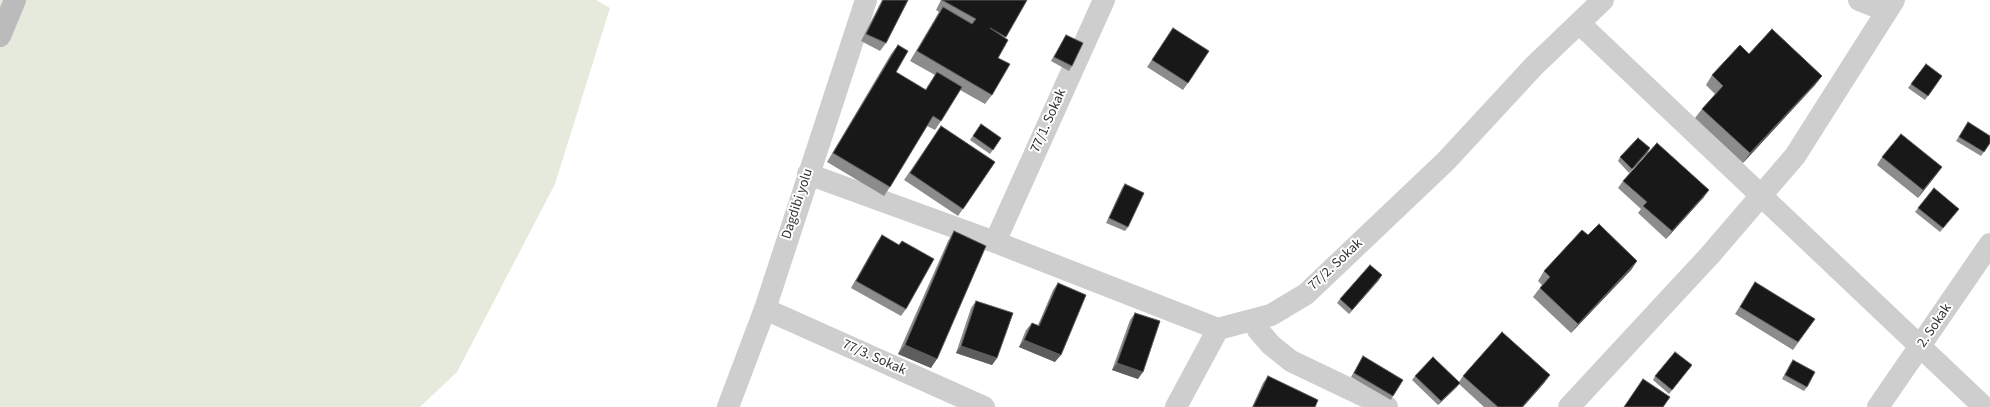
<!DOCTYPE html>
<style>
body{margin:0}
canvas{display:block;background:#fff}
</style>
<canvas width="1990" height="407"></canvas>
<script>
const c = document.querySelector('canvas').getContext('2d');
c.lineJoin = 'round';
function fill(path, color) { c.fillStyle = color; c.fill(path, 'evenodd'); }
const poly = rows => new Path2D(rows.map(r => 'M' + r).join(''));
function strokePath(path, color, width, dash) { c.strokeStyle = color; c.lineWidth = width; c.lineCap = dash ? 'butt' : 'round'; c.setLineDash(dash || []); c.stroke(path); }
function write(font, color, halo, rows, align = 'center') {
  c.font = font + ' "Source Sans 3",sans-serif'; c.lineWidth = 4; c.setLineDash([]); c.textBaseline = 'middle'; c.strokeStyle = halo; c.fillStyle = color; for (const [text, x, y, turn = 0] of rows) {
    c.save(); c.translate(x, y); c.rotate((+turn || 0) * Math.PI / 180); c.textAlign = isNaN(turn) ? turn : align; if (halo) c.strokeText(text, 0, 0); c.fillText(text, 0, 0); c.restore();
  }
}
const green = poly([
 [0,0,596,0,610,8,555,184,457,372,420,407,0,407]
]);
const minor = poly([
 [1859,0,1887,11],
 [1579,23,1984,407],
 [808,174,995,242,1218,329,1271,315,1306,294,1446,161,1534,66,1603,0],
 [995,242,1104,0],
 [765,309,984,407],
 [1253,320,1258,330,1271,345,1291,361,1387,407],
 [1176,407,1218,329],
 [1569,407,1710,255,1795,156,1894,0],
 [1878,407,1990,244]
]);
const tertiary = poly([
 [728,407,765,309,866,0]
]);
const secondary = poly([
 [0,36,15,0]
]);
const wall = poly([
 [882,0,908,0,886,43,880,51,861,41],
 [941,0,1027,0,1005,38,998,58,992,95,985,104,960,90,941,121,935,130,927,126,890,187,884,196,827,162,891,54,898,45,896,72,925,90,935,75,910,61,939,12,936,10],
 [1173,28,1188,83,1183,90,1147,67],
 [1066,35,1072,66,1069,71,1051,61],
 [1749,54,1822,76,1815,85,1743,163,1695,118,1702,109,1715,94,1706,85,1712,75],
 [1926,64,1942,76,1925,100,1908,88],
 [1968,122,1990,143,1981,156,1956,141],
 [981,124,1001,138,990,154,970,140],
 [941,126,995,162,958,216,904,180],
 [1648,152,1629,173,1618,161,1620,157],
 [1882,157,1942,167,1937,174,1918,198,1877,165],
 [1623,181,1704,197,1666,239,1638,213,1641,209,1618,188],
 [1125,184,1128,227,1125,231,1106,223,1122,188],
 [1918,208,1959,209,1940,232,1915,212],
 [954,231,931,368,898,354,948,241],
 [882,235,906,309,901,316,851,288,877,242],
 [1588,235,1637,261,1631,270,1571,333,1533,297,1542,285,1538,281,1544,271],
 [1379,280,1349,314,1337,303,1340,299],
 [1755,282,1815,319,1793,350,1735,314],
 [1058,283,1055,362,1019,347,1026,330,1032,323,1038,325,1053,290],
 [976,301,997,358,992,365,956,353,971,308],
 [1135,313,1138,379,1112,370,1130,320],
 [1363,356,1393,396,1391,400,1351,377],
 [1793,360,1807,387,1804,391,1782,379,1790,364],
 [1692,365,1669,394,1653,380,1655,376],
 [1268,376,1315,407,1252,407,1263,383],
 [1415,376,1459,382,1463,376,1545,382,1523,407,1484,407,1459,384,1438,405,1412,380]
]);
const shadedWall = poly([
 [1822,76,1815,85,1743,163,1750,153],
 [1650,148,1648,152,1629,173,1632,169],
 [1942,167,1937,174,1918,198,1923,190],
 [1709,190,1704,197,1666,239,1672,231],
 [1637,261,1631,270,1571,333,1578,324],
 [1382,275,1379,280,1349,314,1352,310],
 [1024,340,1061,355,1055,362,1019,347],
 [905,345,937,359,931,368,898,354],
 [961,346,997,358,992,365,956,353],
 [1117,363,1143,372,1138,379,1112,370],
 [1550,375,1545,382,1523,407,1522,407],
 [1460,383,1457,387,1438,405,1441,401]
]);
const building = poly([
 [883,0,908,0,886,43,866,34,883,0],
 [942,0,1027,0,1006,37,990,28,1008,40,998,58,1010,64,992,95,917,51,943,7,972,24,976,19,942,0],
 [1173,28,1209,51,1188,83,1152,60,1173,28],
 [1772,29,1822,76,1750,153,1702,109,1723,86,1712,75,1740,45,1749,54,1772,29],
 [1066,35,1083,43,1072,66,1054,57,1066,35],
 [898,45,908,51,896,72,926,90,937,72,962,87,941,121,933,116,890,187,833,153,898,45],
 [1926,64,1942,76,1928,96,1911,84,1926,64],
 [1968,122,1990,136,1990,143,1984,152,1959,137,1968,122],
 [981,124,1001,138,993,150,973,136,981,124],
 [941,126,995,162,963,209,910,173,941,126],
 [1901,134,1942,167,1923,190,1882,157,1901,134],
 [1638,138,1650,148,1632,169,1620,157,1638,138],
 [1657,143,1709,190,1672,231,1643,206,1647,202,1623,181,1657,143],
 [1125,184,1144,193,1128,227,1109,218,1125,184],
 [1934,188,1959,209,1943,228,1918,208,1934,188],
 [1599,224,1637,261,1578,324,1540,288,1550,277,1544,271,1582,230,1588,235,1599,224],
 [954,231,986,246,937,359,905,345,954,231],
 [882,235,899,245,902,241,934,259,906,309,856,281,882,235],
 [1370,265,1382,275,1352,310,1340,299,1370,265],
 [1755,282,1815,319,1798,342,1740,307,1755,282],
 [1058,283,1086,295,1061,355,1024,340,1032,323,1039,326,1058,283],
 [976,301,1013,313,997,358,961,346,976,301],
 [1135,313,1160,321,1143,372,1117,363,1135,313],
 [1502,332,1550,375,1522,407,1498,407,1463,376,1502,332],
 [1675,352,1692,365,1672,390,1655,376,1675,352],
 [1363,356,1403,380,1393,396,1354,373,1363,356],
 [1433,357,1460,383,1441,401,1415,376,1433,357],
 [1793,360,1815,372,1807,387,1785,375,1793,360],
 [1268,376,1318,400,1315,407,1253,407,1268,376],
 [1643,379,1670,397,1663,407,1624,407,1643,379]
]);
const streetNames = [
 ["77/1. Sokak",1049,121,-66],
 ["Dagdibi yolu",798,204,-72],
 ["77/2. Sokak",1336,265,-43],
 ["2. Sokak",1935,326,-56],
 ["77/3. Sokak",874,358,24]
];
fill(green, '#e6eadd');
strokePath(minor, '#cecece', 22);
strokePath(tertiary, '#cecece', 22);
strokePath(secondary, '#bbb', 22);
fill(wall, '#8c8c8c');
fill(shadedWall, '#5d5d5d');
fill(building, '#181818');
strokePath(building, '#5d5d5d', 1);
write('14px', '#313131', '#fff', streetNames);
</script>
